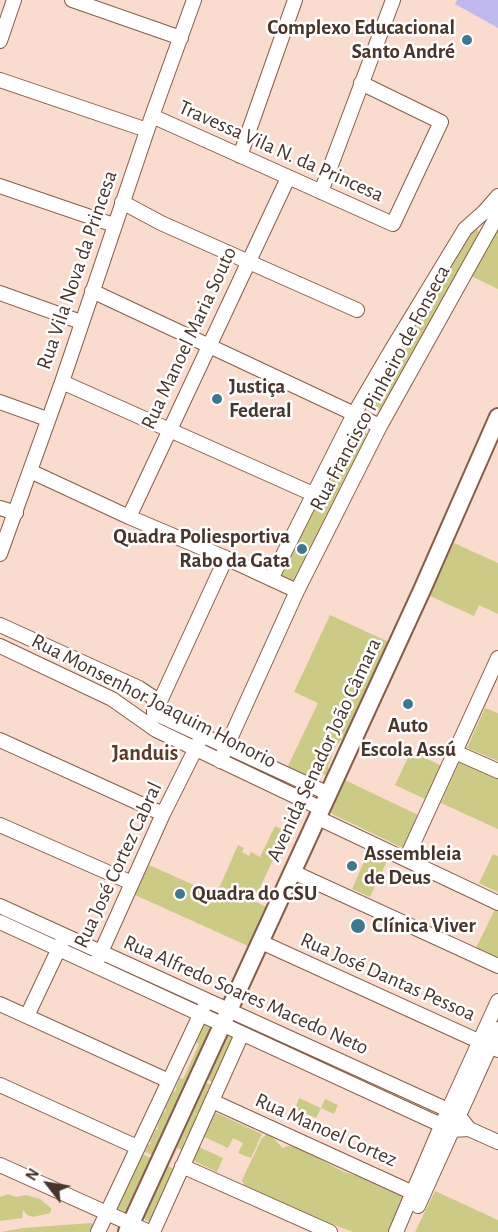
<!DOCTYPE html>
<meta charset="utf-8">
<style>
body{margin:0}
#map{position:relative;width:498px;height:1232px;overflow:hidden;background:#f9dcce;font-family:"Alegreya Sans",sans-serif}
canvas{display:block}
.north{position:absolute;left:18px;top:1154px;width:60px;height:60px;-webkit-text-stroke:4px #fff;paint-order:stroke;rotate:301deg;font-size:16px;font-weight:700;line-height:24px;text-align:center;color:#48352c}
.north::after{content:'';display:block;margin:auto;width:21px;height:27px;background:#48352c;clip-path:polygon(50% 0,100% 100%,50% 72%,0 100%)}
</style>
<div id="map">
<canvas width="498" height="1232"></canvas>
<div class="north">N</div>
</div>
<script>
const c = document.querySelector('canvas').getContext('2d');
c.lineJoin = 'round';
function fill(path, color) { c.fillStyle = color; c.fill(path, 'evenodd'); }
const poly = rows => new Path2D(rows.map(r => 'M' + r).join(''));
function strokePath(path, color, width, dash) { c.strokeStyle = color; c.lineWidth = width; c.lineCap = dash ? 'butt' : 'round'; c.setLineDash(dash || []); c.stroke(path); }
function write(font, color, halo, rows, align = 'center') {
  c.font = font + ' "Alegreya Sans",sans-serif'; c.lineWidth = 5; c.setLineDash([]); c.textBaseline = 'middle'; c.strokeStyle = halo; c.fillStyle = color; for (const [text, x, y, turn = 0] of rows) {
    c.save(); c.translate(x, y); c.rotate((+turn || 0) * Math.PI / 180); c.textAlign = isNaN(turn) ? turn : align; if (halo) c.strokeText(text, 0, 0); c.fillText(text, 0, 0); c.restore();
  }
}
const green = poly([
 [498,225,498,289,471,276],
 [473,228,477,229,480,234,380,413,366,404],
 [353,426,368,434,294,582,283,577,281,573],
 [454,543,498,563,498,614,479,605,474,616,430,596],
 [330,615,389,642,347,733,330,753,332,756,328,767,329,772,327,776,312,769,308,777,287,768,318,703,294,692],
 [485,708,498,713,498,761,467,748],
 [411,751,442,766,425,799,395,785],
 [460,761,498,778,498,829,441,803],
 [345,780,418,815,403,848,332,814,331,811],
 [275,826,286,831,254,901,266,907,248,946,135,895,149,865,216,895,238,845,244,848,242,852,249,856,251,852,260,857],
 [369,850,388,859,370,897,352,889],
 [493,854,498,856,498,892,479,883],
 [495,909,498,911,498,958,476,948],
 [204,1020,214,1024,152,1155,145,1152,148,1145,151,1144,150,1141,155,1130,158,1129,157,1126,163,1112,166,1111,165,1108,173,1092,176,1090,176,1087,180,1078,183,1079,199,1044,194,1041],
 [227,1032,237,1034,215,1083,206,1079],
 [206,1083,212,1085,207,1090,208,1093,199,1113,196,1114,197,1117,187,1138,185,1139,182,1150,177,1148],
 [299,1098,321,1108,325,1099,338,1105,334,1114,321,1108,316,1118,295,1109],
 [212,1111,262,1134,251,1158,238,1153,243,1143,233,1138,228,1148,202,1136,197,1146,223,1158,217,1172,190,1159],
 [268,1133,283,1148,287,1146,297,1147,342,1171,380,1184,403,1195,405,1198,391,1232,353,1232,292,1209,251,1189,245,1188,242,1180,262,1138],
 [140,1153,153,1159,128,1212,125,1213,115,1208],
 [166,1165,176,1170,151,1221,147,1221,143,1217],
 [435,1191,498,1220,498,1232,415,1232],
 [8,1194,16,1197,26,1195,40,1199,51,1208,51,1211,50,1213,33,1217,27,1215,23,1210,22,1218,0,1221,0,1197],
 [91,1223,95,1225,93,1232,1,1232,23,1228]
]);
const water = poly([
 [457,0,498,0,498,28,455,4]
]);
const minor = poly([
 [72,0,181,38],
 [0,41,14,0],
 [0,80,147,130],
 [152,116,393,224,441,122,361,83],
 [240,156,295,0],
 [0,186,114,225],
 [321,192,393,0],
 [122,202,161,223,357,310],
 [92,291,380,426],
 [0,293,81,322],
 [62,382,313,494],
 [0,402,47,419],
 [30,471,129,517,226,558,297,591],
 [0,508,16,513],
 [129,517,288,178],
 [0,554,62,382,152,116,194,0],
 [271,579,354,414,389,354,465,229,484,212,498,196],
 [0,625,139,688,154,698,154,713,329,794],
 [0,646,112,699,156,730,322,809],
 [155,712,226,558],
 [0,740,163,814],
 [455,752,498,771],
 [220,761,297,591,380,426,496,218,496,199],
 [318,818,498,903],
 [0,825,132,883],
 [406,859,498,658],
 [293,872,498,966],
 [0,906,448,1110,459,1116,469,1129,498,1142],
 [0,922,452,1130,469,1129],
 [261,942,498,1050],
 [97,961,163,814,199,742],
 [0,1004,169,1081],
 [27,1016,62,942],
 [0,1085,137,1147],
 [212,1101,422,1197],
 [0,1165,149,1232],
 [182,1166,330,1232],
 [418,1206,498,1029],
 [98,1232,203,1009],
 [153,1232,242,1034],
 [396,1232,442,1124,498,1001]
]);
const major = poly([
 [127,1232,422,590,498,417]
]);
const markers = [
 [467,40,6,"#3d7890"],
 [217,399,6,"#3d7890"],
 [302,549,6,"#3d7890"],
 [408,704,6,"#3d7890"],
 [352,866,6,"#3d7890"],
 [180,894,6,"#3d7890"],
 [358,926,8,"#3d7890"]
];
const poiNames = [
 ["Complexo Educacional",455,28,"right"],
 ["Santo André",455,52,"right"],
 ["Justiça",229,387],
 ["Federal",229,411],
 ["Quadra Poliesportiva",290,537,"right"],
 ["Rabo da Gata",290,561,"right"],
 ["Auto",408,726,"center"],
 ["Escola Assú",408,750,"center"],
 ["Assembleia",364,854],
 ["de Deus",364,878],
 ["Quadra do CSU",192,894],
 ["Clínica Viver",372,926]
];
const streetNames = [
 ["Travessa Vila N. da Princesa",281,151,24],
 ["Rua Vila Nova da Princesa",77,270,-71],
 ["Rua Manoel Maria Souto",189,338,-65],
 ["Rua Francisco Pinheiro de Fonseca",380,388,-62],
 ["Rua Monsenhor Joaquim Honorio",154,701,27],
 ["Avenida Senador João Câmara",324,750,-65],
 ["Rua José Cortez Cabral",118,865,-65],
 ["Rua José Dantas Pessoa",388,977,24],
 ["Rua Alfredo Soares Macedo Neto",246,995,24],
 ["Rua Manoel Cortez",326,1130,24]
];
const neighbourhoodNames = [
 ["Janduis",145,753]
];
fill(green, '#cccb85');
fill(water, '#bebaf0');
strokePath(minor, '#865d49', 16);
strokePath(major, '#865d49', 20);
strokePath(minor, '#fff', 14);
strokePath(major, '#fff', 16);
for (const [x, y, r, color] of markers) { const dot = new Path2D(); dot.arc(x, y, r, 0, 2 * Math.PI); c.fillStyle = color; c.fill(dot); strokePath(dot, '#fff', 2); }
write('bold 21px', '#48352c', '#fff', poiNames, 'left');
write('21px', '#48352c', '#fff', streetNames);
write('bold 22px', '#603a27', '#fff', neighbourhoodNames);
</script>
